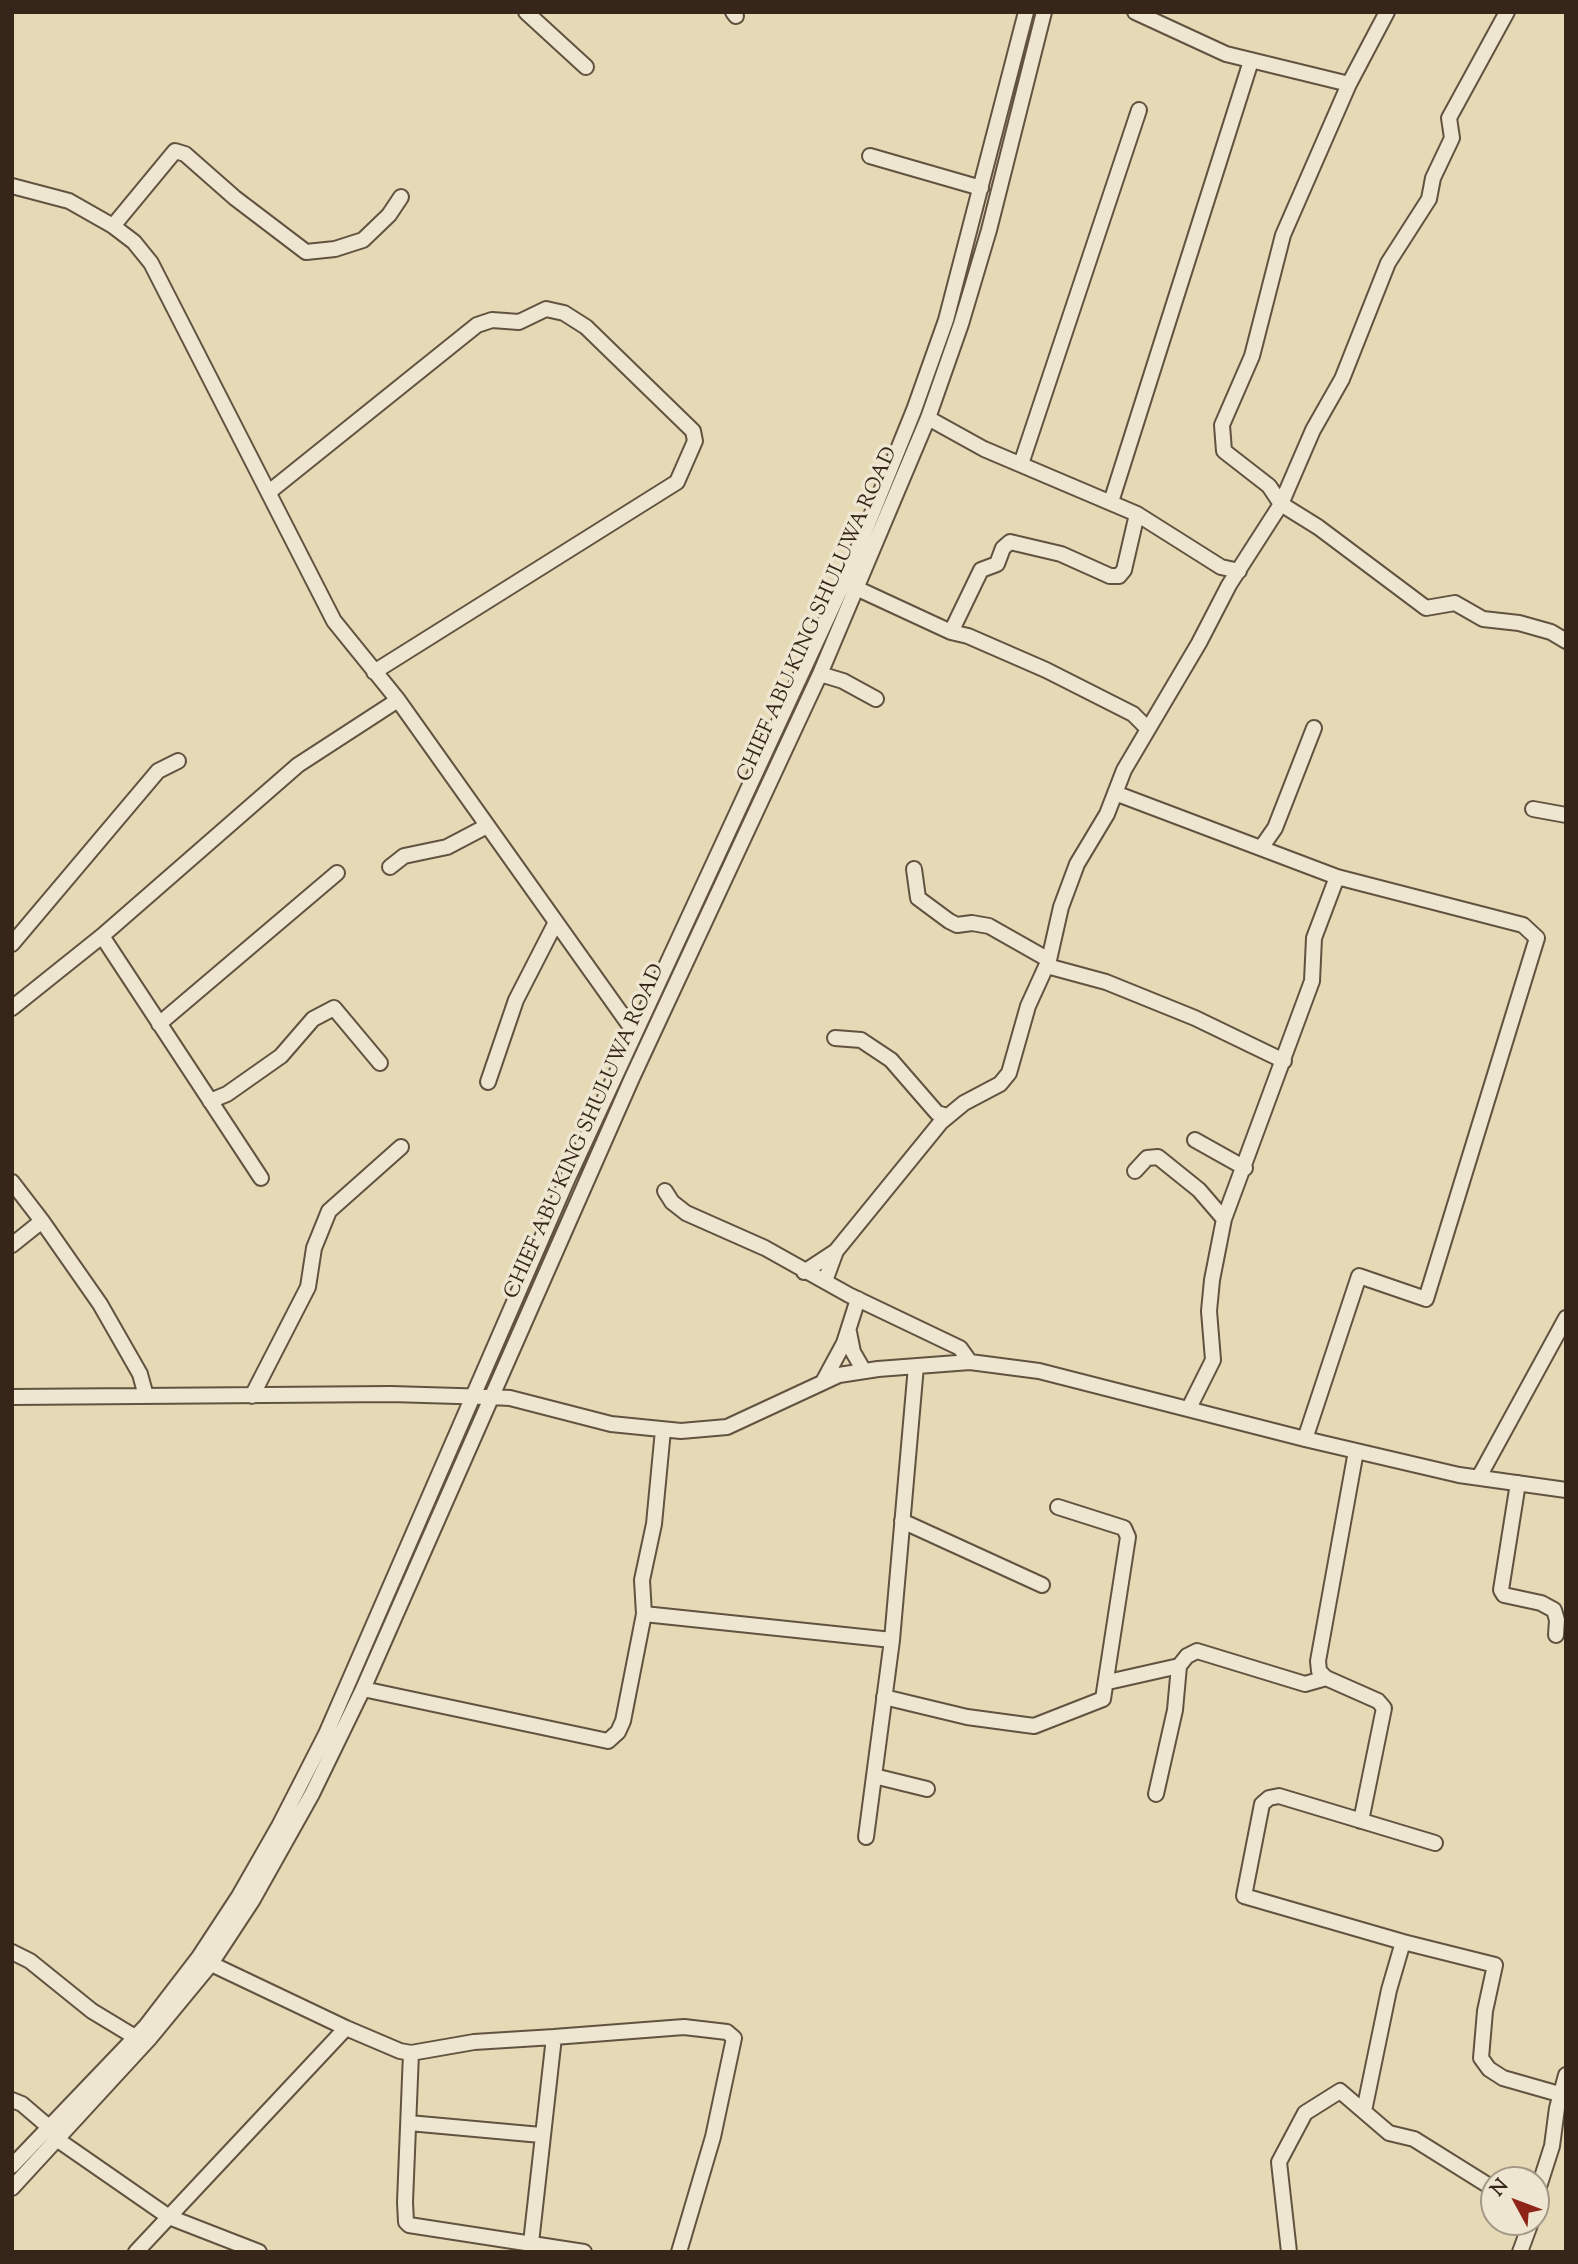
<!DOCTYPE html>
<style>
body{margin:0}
#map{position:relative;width:1578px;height:2264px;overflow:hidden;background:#e5d9b6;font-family:"Sorts Mill Goudy",serif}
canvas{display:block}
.frame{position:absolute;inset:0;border:14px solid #352619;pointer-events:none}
.north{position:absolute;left:1480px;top:2166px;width:70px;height:70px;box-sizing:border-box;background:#eee6d0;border:2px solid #a49987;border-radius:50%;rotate:311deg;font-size:19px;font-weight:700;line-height:28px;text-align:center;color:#352619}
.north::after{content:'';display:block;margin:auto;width:24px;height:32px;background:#8f2418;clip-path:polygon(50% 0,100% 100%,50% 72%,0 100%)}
</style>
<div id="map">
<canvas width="1578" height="2264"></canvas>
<div class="frame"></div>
<div class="north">N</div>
</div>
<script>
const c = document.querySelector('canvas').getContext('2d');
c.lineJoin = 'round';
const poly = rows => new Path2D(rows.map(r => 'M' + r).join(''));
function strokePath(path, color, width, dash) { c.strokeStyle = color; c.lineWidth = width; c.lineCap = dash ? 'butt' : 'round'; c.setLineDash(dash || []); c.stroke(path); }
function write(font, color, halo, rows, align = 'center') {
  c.font = font + ' "Sorts Mill Goudy",serif'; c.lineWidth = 7; c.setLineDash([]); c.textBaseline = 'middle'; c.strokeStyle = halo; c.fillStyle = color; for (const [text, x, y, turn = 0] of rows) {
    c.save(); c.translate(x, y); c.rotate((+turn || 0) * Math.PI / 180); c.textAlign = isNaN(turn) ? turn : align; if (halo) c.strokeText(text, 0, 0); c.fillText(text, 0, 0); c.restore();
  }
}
const minor = poly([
 [526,12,586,67],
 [733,12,736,16],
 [1135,12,1226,54,1349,84],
 [1387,12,1349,84,1283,235,1252,356,1222,425,1224,451,1269,486,1281,504,1318,527,1426,608,1455,603,1483,619,1519,623,1551,632,1566,641],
 [870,156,981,188],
 [12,186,69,201,113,226,134,242,151,263,334,621,398,700,635,1033],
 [113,226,175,151,185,154,235,198,306,252,335,249,363,240,389,215,401,197],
 [928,418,984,449,1137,514,1221,567,1239,571],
 [1021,464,1139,110],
 [269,492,477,325,492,320,519,322,546,309,564,313,586,327,693,431,695,441,677,482,374,672],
 [1111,502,1251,61],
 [856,588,951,632,968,636,1046,670,1133,714,1148,729],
 [951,632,981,570,997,564,1003,548,1010,542,1061,554,1110,576,1119,576,1124,570,1137,514],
 [820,674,843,681,876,699],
 [1115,793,1337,877,1523,925,1537,938,1426,1299,1359,1276,1305,1439],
 [1533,809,1566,815],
 [1261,848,1275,828,1314,728],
 [390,867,404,856,447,847,487,826],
 [914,869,918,898,949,921,957,925,972,923,989,926,1049,960],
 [102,936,261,1178],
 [12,944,158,771,178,761],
 [1047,966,1106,982,1195,1018,1284,1061],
 [12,1008,102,936,298,765,398,700],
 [159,1024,337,873],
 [835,1038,861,1040,891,1060,937,1113,947,1116],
 [488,1082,516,1000,556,922],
 [210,1101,227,1094,281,1056,313,1019,334,1008,380,1063],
 [1195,1140,1245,1168],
 [1135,1171,1147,1158,1158,1157,1199,1190,1224,1219],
 [12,1182,42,1221,12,1245],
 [665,1191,672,1202,686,1213,765,1248,849,1295,960,1348,970,1362],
 [42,1221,100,1304,140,1374,146,1396],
 [804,1272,836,1251],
 [825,1281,836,1251,941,1122,964,1103,1000,1084,1009,1073,1028,1006,1049,960,1061,907,1077,864,1107,814,1124,770,1199,643,1229,585,1281,504,1313,430,1342,379,1388,263,1429,199,1433,178,1452,138,1449,118,1507,12],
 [849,1332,853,1352,864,1371],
 [824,1380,844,1343,858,1299],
 [252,1396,308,1287,314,1248,329,1211,401,1147],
 [12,1397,391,1394,491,1397,510,1398,611,1424,681,1431,727,1427,839,1375,878,1369,970,1362,1039,1371,1305,1439,1459,1475,1566,1490],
 [1189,1408,1213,1360,1209,1311,1212,1280,1224,1219,1312,981,1314,938,1337,877],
 [1356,1451,1318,1661,1319,1671,1326,1678,1378,1701,1384,1708,1361,1821],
 [1479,1477,1566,1318],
 [1518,1483,1501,1590,1504,1595,1541,1603,1554,1610,1557,1620,1556,1635],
 [902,1521,1042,1585],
 [644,1614,892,1640],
 [1108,1682,1179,1666,1187,1656,1197,1651,1305,1684,1326,1678],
 [363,1689,608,1741,618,1732,623,1721,644,1614,642,1580,654,1524,663,1430],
 [884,1697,967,1717,1034,1726,1103,1699,1128,1537,1124,1528,1058,1507],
 [874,1776,927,1789],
 [1156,1794,1175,1710,1179,1666],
 [866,1837,892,1640,916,1366],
 [1403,1942,1244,1896,1262,1804,1269,1798,1279,1796,1435,1843],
 [12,1952,30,1961,92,2011,135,2037],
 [203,1960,346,2028,400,2051,411,2053,405,2202,406,2222,409,2225,584,2252],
 [554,2037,684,2027,727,2032,734,2038,713,2137,679,2252],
 [411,2053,474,2042,554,2037,531,2243],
 [12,2100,22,2104,50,2128],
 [1364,2111,1389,1990,1403,1942,1495,1965,1485,2011,1481,2058,1489,2069,1503,2078,1559,2094],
 [409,2123,541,2135],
 [58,2140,169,2217,259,2252],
 [12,2166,146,2026,199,1957,239,1896,279,1826,326,1734,568,1178,848,573,914,410,946,320,1026,12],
 [12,2188,149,2039,210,1965,252,1901,312,1794,363,1689,632,1078,820,674,928,418,961,324,989,230,1044,12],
 [1536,2196,1552,2146,1557,2108,1566,2075],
 [136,2252,346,2028],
 [1289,2252,1279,2162,1305,2113,1340,2091,1389,2133,1414,2139,1494,2189],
 [1520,2252,1531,2222]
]);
const streetNames = [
 ["CHIEF ABU KING SHULUWA ROAD",819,615,-66],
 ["CHIEF ABU KING SHULUWA ROAD",586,1132,-66]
];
strokePath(minor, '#615340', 18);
strokePath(minor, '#eee6d0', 14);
write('21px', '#352619', '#eee6d0', streetNames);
</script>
